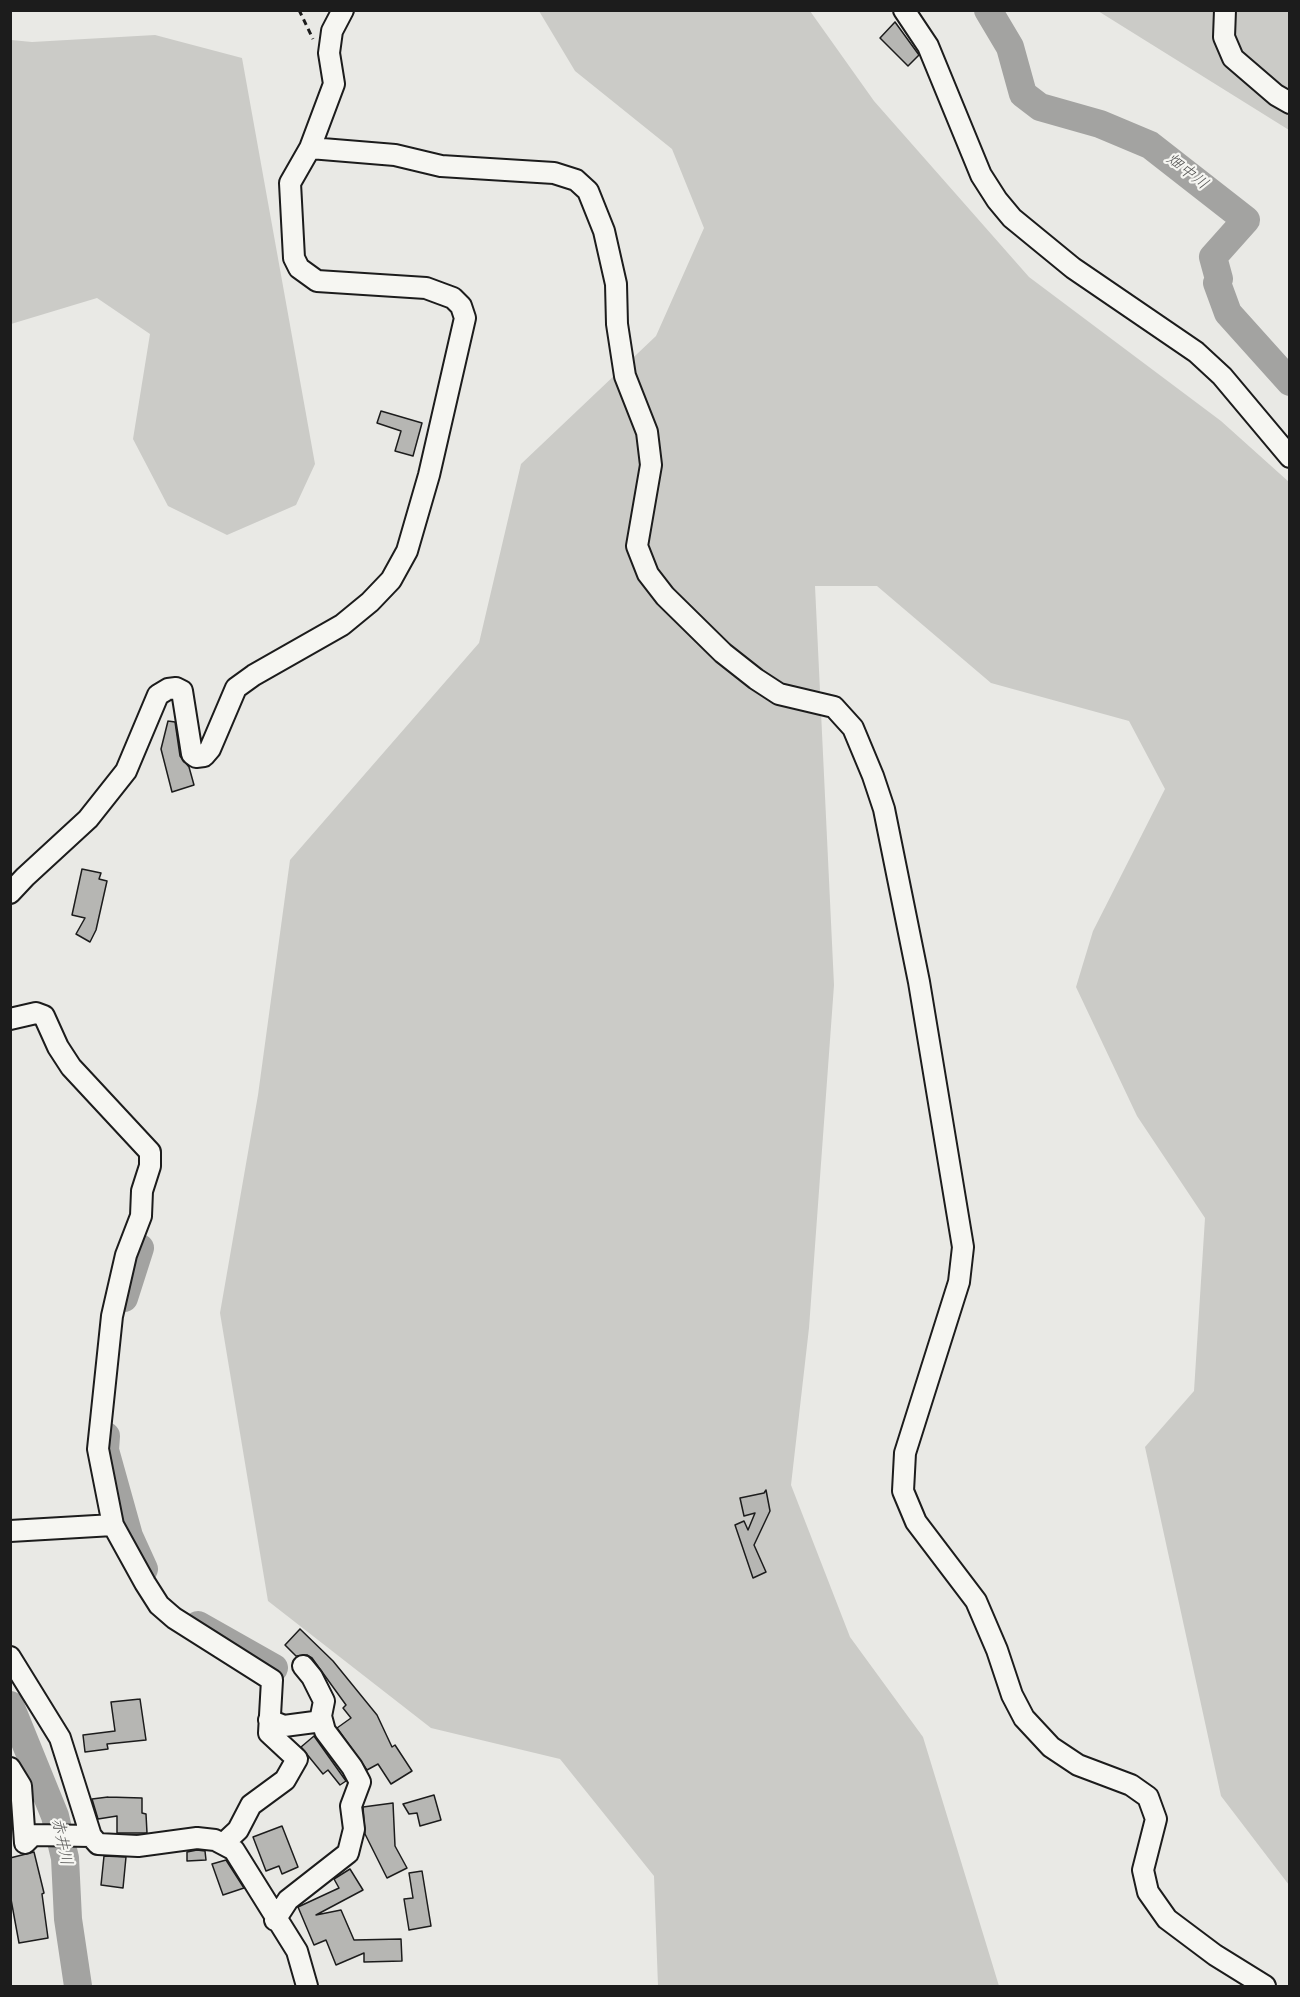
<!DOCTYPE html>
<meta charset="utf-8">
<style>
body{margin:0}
#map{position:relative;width:1300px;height:1997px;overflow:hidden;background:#e9e9e5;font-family:Kalam,sans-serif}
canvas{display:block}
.frame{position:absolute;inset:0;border:12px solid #1c1c1c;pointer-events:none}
</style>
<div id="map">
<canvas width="1300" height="1997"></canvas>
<div class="frame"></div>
</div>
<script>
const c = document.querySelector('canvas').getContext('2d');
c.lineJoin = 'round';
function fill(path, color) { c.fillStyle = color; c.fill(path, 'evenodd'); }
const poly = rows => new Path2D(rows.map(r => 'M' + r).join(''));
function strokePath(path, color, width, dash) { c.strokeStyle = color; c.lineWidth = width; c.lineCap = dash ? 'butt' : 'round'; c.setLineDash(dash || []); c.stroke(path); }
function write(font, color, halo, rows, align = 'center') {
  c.font = font + ' Kalam,"Klee One",sans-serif'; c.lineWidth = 4.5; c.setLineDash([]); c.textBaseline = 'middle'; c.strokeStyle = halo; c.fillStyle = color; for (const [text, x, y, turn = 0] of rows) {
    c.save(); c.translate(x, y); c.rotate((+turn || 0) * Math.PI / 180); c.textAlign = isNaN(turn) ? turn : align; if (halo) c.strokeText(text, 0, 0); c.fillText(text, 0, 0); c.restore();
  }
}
const green = poly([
 [539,11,810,11,874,101,1029,277,1221,421,1289,482,1289,1885,1221,1796,1145,1447,1194,1391,1205,1218,1137,1116,1076,987,1093,931,1165,789,1129,721,991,683,877,586,815,586,834,985,809,1328,791,1485,850,1637,923,1737,999,1986,658,1986,654,1876,560,1759,431,1728,268,1601,220,1313,258,1095,290,860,479,643,521,464,656,336,704,228,672,149,575,71],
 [1098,11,1289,11,1289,130],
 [155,35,242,58,315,464,296,505,227,535,168,506,133,439,150,334,97,298,11,324,11,40,32,42]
]);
const river = poly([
 [988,10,1010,47,1023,94,1040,107,1100,124,1150,145,1246,220,1213,257,1219,279,1217,283,1228,313,1290,382],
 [124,1298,140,1248],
 [106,1436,105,1450,129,1536,144,1569],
 [198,1625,274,1668],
 [10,1705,55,1816,65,1858,68,1919,78,1986]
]);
const building = poly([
 [895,22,919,55,908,66,880,38,895,22],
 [381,411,422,423,413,456,395,451,401,431,377,423,381,411],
 [168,721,175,722,180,756,189,767,194,785,172,792,161,749,168,721],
 [82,869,101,873,99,879,107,881,96,930,90,942,76,934,85,918,72,915,82,869],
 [766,1490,770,1511,754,1545,766,1572,753,1578,735,1525,744,1521,748,1530,755,1513,744,1516,740,1498,764,1493,766,1490],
 [300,1629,333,1661,377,1715,392,1747,395,1745,412,1771,391,1784,378,1764,367,1770,337,1728,351,1718,343,1708,346,1705,312,1658,307,1655,296,1656,285,1645,300,1629],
 [140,1699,146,1740,107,1744,108,1749,85,1752,83,1735,115,1731,111,1702,140,1699],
 [314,1736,346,1781,340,1785,328,1770,323,1774,301,1747,314,1736],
 [434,1795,441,1820,420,1826,417,1813,409,1814,403,1804,434,1795],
 [108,1797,142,1798,142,1813,146,1814,147,1833,117,1833,117,1816,98,1819,92,1799,108,1797],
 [393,1803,395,1846,407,1868,387,1878,365,1834,363,1807,393,1803],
 [282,1826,298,1867,282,1874,279,1866,266,1871,253,1837,282,1826],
 [197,1850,205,1851,206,1860,187,1861,187,1852,197,1850],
 [34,1852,44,1893,42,1894,48,1938,19,1943,10,1894,10,1858,34,1852],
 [104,1856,126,1857,123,1888,101,1885,104,1856],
 [226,1860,244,1888,223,1895,212,1864,226,1860],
 [350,1869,363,1890,316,1915,341,1910,354,1940,401,1939,402,1961,364,1962,364,1953,336,1965,326,1940,314,1945,298,1907,339,1888,334,1879,350,1869],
 [422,1871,431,1926,409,1930,404,1899,413,1898,409,1873,422,1871]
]);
const path = poly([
 [299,10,313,39]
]);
const street = poly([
 [904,10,928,46,981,175,997,200,1012,218,1073,268,1196,352,1222,376,1290,457],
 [1225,10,1224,37,1233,58,1276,95,1290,103],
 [310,148,395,155,441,166,554,173,576,180,588,191,604,231,616,284,617,324,625,376,647,432,651,465,637,546,648,574,665,596,723,653,756,679,779,694,834,707,853,728,873,776,884,809,919,982,963,1247,959,1282,905,1453,903,1491,916,1522,976,1601,997,1650,1012,1695,1024,1718,1051,1747,1078,1765,1131,1785,1148,1797,1156,1819,1143,1870,1148,1892,1167,1919,1215,1955,1265,1986],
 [10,893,25,877,88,819,126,771,158,695,168,689,176,688,182,691,192,754,196,757,204,756,210,749,236,688,254,675,342,625,370,602,391,580,407,551,429,475,465,318,461,306,453,298,426,288,317,281,299,268,294,258,290,183,310,148,334,84,329,53,332,31,343,10],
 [10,1019,36,1013,44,1016,58,1047,71,1067,150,1152,150,1166,142,1191,141,1216,126,1255,112,1316,98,1449,113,1525,145,1583,159,1605,174,1618,272,1680,269,1733,297,1759,285,1780,251,1805,238,1830,223,1844],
 [10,1531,113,1525],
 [10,1657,60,1738,91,1836,98,1844,138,1846,197,1838,215,1840,234,1850,297,1951,307,1986],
 [269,1720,284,1726,322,1721],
 [10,1768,21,1786,25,1843,33,1835,91,1836],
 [275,1920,288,1900,348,1853,354,1829,351,1806,360,1782,352,1767,325,1731,321,1716,324,1701,312,1677,303,1666]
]);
const waterNames = [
 ["畑中川",1186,173,38],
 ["赤井川",60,1842,78]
];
fill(green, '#cbcbc7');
strokePath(river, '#a3a3a1', 28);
fill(building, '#b6b6b3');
strokePath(building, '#1c1c1c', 1.5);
strokePath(street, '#1c1c1c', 24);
strokePath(path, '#1c1c1c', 3, [6, 4.5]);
strokePath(street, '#f6f6f2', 20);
write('italic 16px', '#525251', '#f6f6f2', waterNames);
</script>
